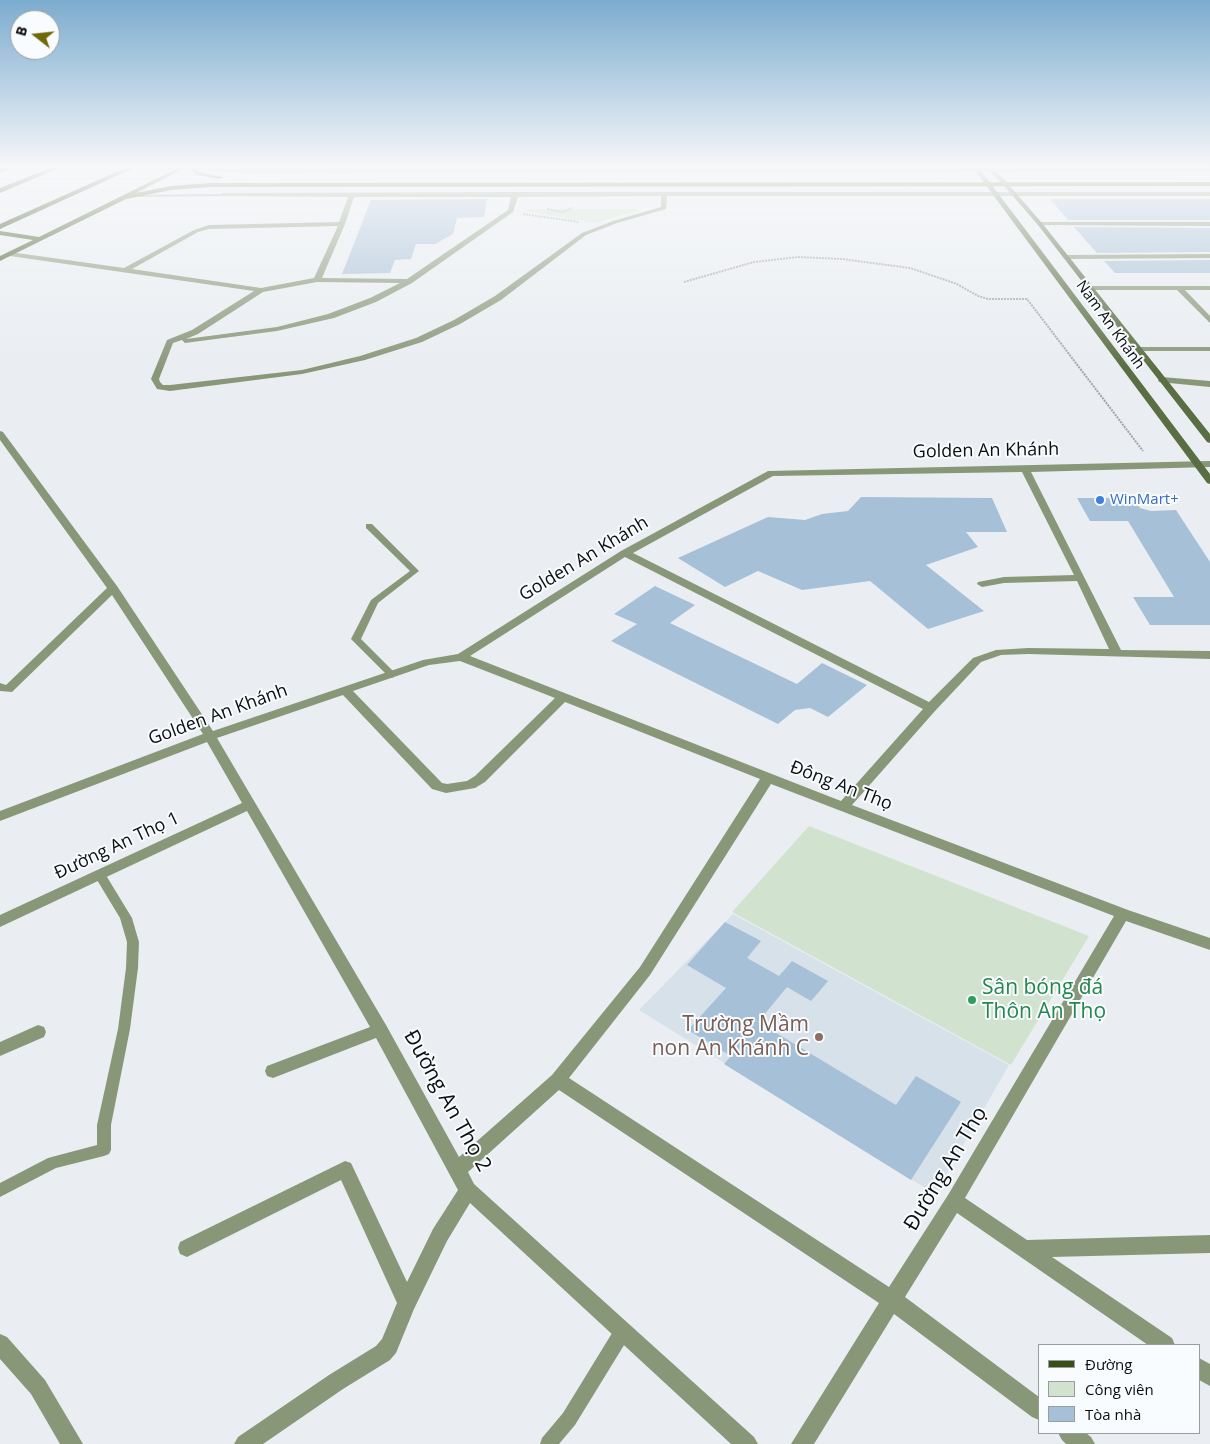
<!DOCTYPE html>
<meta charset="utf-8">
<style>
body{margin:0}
#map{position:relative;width:1210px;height:1444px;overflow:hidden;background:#eaeef2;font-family:"Open Sans",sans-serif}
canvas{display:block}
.legend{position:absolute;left:1038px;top:1344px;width:162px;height:90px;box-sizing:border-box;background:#f8fcfe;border:1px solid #9a9d9e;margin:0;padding:6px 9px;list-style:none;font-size:15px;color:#0c0e0f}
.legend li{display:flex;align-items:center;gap:10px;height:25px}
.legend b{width:25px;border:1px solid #9a9d9e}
.north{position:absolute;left:10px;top:10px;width:50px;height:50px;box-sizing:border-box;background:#f8fcfe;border:1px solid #9a9d9e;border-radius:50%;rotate:286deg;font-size:14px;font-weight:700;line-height:20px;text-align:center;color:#0c0e0f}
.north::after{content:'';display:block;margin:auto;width:18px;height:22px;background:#6d6b09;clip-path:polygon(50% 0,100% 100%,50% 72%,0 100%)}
</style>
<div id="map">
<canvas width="1210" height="1444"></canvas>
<ul class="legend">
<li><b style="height:6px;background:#385017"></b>Đường</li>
<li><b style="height:14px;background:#d1e3ce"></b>Công viên</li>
<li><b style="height:14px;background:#a6c0d7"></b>Tòa nhà</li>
</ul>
<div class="north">B</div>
</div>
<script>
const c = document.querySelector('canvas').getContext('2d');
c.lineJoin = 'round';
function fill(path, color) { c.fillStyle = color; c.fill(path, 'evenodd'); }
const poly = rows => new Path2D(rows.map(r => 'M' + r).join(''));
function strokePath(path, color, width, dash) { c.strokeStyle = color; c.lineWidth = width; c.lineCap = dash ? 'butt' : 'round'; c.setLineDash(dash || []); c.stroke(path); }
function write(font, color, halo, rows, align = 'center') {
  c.font = font + ' "Open Sans",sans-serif'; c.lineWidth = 4; c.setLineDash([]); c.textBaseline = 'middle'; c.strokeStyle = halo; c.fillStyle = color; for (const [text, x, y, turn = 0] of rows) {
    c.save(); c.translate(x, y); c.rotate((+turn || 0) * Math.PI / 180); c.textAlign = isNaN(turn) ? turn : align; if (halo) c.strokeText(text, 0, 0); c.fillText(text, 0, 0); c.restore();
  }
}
const built = poly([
 [733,914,1009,1065,935,1194,639,1010]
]);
const green = poly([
 [531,209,642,209,595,223,525,211],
 [809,826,1089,936,1011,1065,732,912]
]);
const building = poly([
 [487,199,484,217,457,218,453,234,435,244,416,244,411,259,395,260,390,273,342,274,371,200],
 [1050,199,1210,199,1210,220,1068,220],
 [1074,227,1210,228,1210,252,1097,253],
 [1210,260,1210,273,1115,273,1104,261],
 [861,497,992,498,1007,532,966,532,978,547,926,565,984,611,928,629,870,581,802,590,758,571,725,587,678,558,768,517,805,520,822,514,848,511],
 [1077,498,1135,498,1140,508,1151,511,1176,510,1210,562,1210,625,1150,625,1133,597,1174,597,1128,521,1090,521],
 [655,586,695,605,670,623,797,684,822,663,867,685,828,717,810,708,795,710,778,724,611,641,637,624,614,614],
 [725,922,761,941,747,958,779,976,792,961,828,981,811,1001,787,987,758,1022,896,1105,916,1076,961,1102,911,1180,724,1064,731,1056,688,1030,726,988,687,965]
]);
const path = poly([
 [547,209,562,212,572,208],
 [523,214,579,222],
 [684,282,754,262,798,257,842,259,910,268,957,284,978,296,988,299,1027,299,1143,451]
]);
const lane = poly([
 [197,168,239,170,241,171,239,172,217,172,197,168],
 [222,194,224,196,130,197,128,196,130,195,222,194],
 [366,524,372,524,419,571,378,603,361,639,397,675,392,678,389,677,351,639,371,600,410,571,366,528,366,524],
 [100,871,104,872,132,918,139,942,138,968,130,1029,111,1125,111,1150,109,1154,104,1156,56,1168,0,1197,0,1183,48,1158,97,1145,97,1125,118,1029,126,968,127,942,120,918,94,875,96,872,100,871],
 [623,1323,629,1325,631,1331,629,1337,575,1425,559,1444,540,1444,542,1438,563,1413,617,1325,623,1323]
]);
const street = poly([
 [1210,168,1210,172,239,173,236,171,239,169,1210,168],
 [515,192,1210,192,1210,196,667,196,666,209,617,223,586,235,501,300,460,324,422,342,365,360,302,374,170,391,157,389,151,379,167,340,192,330,254,291,10,256,7,254,10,252,124,268,194,230,209,225,339,222,348,197,220,196,222,193,515,192],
 [661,196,661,207,613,221,582,233,495,296,454,320,416,338,360,356,302,370,170,385,163,385,160,382,159,379,173,343,182,340,185,343,277,331,334,318,376,302,412,283,513,212,518,197,661,196],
 [354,197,511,197,508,210,407,279,322,278,345,224,354,197],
 [338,226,314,278,261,288,132,269,198,232,209,229,338,226],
 [317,282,400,283,370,298,328,314,277,327,186,339,198,334,263,292,317,282],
 [1040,222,1210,222,1210,226,1038,225,1037,224,1040,222],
 [1210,254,1210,258,1066,259,1063,257,1066,255,1210,254],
 [1087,286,1210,286,1210,290,1185,290,1210,316,1210,323,1177,290,1090,290,1086,288,1087,286],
 [1136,347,1210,347,1210,351,1139,351,1135,349,1136,347],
 [1162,377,1210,381,1210,387,1159,382,1158,380,1162,377],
 [0,431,3,432,117,586,213,731,423,660,458,654,621,551,768,471,1210,461,1210,467,1031,472,1121,650,1210,651,1210,659,1028,654,1001,655,981,662,935,711,852,805,1128,910,1210,938,1210,950,1126,921,965,1198,1027,1240,1210,1235,1210,1253,1052,1257,1172,1338,1175,1345,1148,1345,957,1213,905,1297,1039,1397,1039,1420,1032,1417,894,1314,814,1444,791,1444,879,1303,559,1090,468,1172,474,1184,754,1437,758,1444,731,1444,470,1203,447,1241,414,1309,396,1353,390,1360,343,1389,263,1444,234,1444,238,1437,329,1375,376,1346,382,1339,397,1303,341,1180,187,1257,180,1254,178,1248,180,1242,345,1161,351,1163,407,1282,433,1229,458,1190,376,1038,273,1078,267,1076,265,1071,267,1066,370,1027,247,811,0,927,0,915,242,803,207,742,0,821,0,811,203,734,112,595,12,692,0,691,0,683,6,685,107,588,0,440,0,431],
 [1022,472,1074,575,1004,577,978,582,977,584,982,587,1004,583,1077,581,1109,649,1028,648,996,650,973,658,929,702,633,553,773,476,1022,472],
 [625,557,923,709,841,801,470,656,625,557],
 [460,661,555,698,475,776,467,781,447,784,442,783,353,691,429,665,460,661],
 [343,695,432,789,446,793,475,788,485,782,565,702,760,779,640,967,552,1075,459,1157,386,1025,217,738,343,695],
 [771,784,1114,916,948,1195,889,1287,569,1078,650,975,771,784],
 [38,1025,44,1027,46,1032,44,1037,0,1056,0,1042,38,1025],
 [0,1334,7,1337,45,1380,83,1444,60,1444,31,1394,0,1359,0,1334],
 [1199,1358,1210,1364,1210,1386,1199,1380,1199,1358],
 [1058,1433,1086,1433,1091,1437,1095,1444,1066,1444,1062,1440,1058,1433]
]);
const secondary = poly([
 [973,168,979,168,1210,474,1210,484,1207,483,973,168],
 [985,168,991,168,1002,177,1042,223,1210,434,1210,443,1207,442,1038,225,998,179,985,168]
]);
const primary = poly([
 [5,168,13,168,0,173,0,169,5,168],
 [178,168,185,168,136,193,171,186,209,183,1210,182,1210,186,209,187,171,190,126,199,0,261,0,256,33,240,0,235,0,231,39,237,178,168],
 [190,168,196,168,200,172,223,177,220,179,196,175,190,168]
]);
const highway = poly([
 [50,168,59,168,0,193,0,188,50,168],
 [125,168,134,168,0,229,0,224,125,168]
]);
const markers = [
 [1100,500,5,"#3f7fe0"],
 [972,1000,5,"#2e9e5b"],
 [819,1037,5,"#8d6e63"]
];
const farStreetnames = [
 ["Nam An Khánh",1110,325,54]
];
const farShopnames = [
 ["WinMart+",1110,500]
];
const streetNames = [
 ["Golden An Khánh",986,451,-1],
 ["Golden An Khánh",584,559,-31],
 ["Golden An Khánh",218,715,-20],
 ["Đông An Thọ",841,786,21],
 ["Đường An Thọ 1",117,846,-25]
];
const nearLeisurenames = [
 ["Sân bóng đá",982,988],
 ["Thôn An Thọ",982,1012]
];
const nearEducationnames = [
 ["Trường Mầm",809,1025],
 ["non An Khánh C",809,1049]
];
const nearStreetnames = [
 ["Đường An Thọ 2",447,1101,61],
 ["Đường An Thọ",946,1169,-59]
];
fill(built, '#d7e1ea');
fill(green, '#d1e3ce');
fill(building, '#a6c0d7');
strokePath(path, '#a2a5a8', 2, [2, 1]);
fill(lane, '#899779');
fill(street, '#899779');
fill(secondary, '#596e42');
fill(primary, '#385017');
fill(highway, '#213600');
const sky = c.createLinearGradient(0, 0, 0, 370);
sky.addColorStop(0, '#7caccf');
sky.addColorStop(0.45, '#f6f7f9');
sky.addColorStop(1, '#f6f7f900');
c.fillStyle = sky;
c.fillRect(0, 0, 1210, 370);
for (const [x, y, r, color] of markers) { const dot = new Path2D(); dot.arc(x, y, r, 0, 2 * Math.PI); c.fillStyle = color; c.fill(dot); strokePath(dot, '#f8fcfe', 2); }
write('15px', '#0c0e0f', '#f8fcfe', farStreetnames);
write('15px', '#366cbe', '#f8fcfe', farShopnames, 'left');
write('18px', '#0c0e0f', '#f8fcfe', streetNames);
write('21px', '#27864d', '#f8fcfe', nearLeisurenames, 'left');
write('21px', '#785e54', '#f8fcfe', nearEducationnames, 'right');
write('21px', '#0c0e0f', '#f8fcfe', nearStreetnames);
</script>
